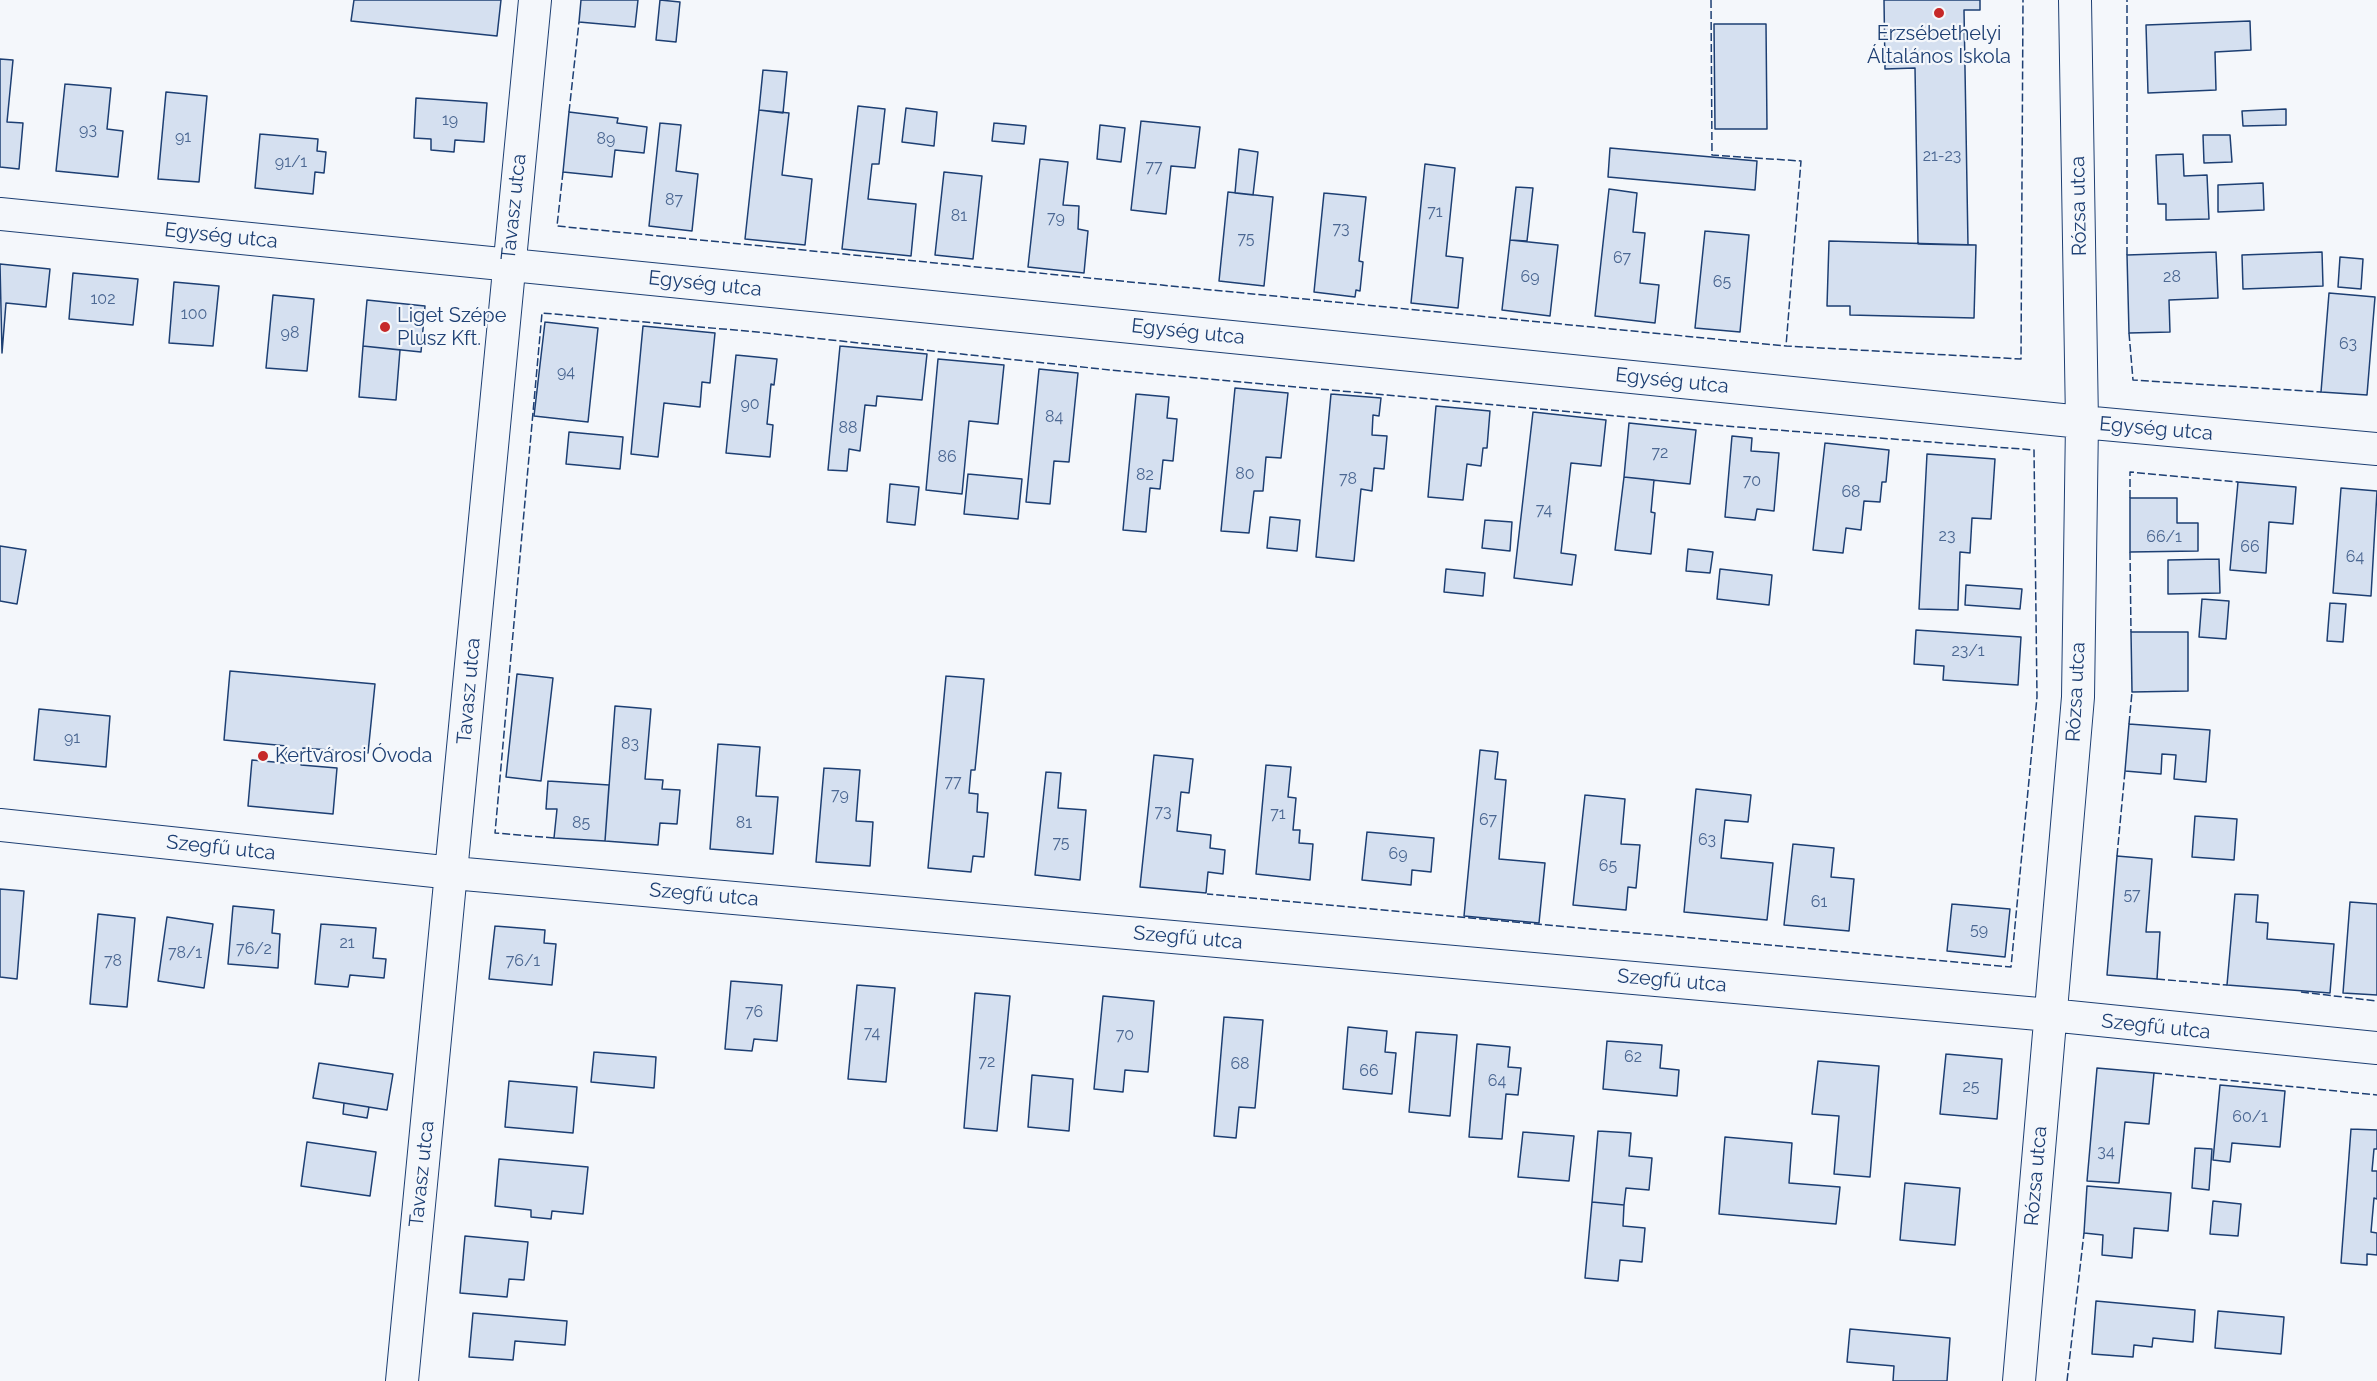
<!DOCTYPE html>
<meta charset="utf-8">
<style>
body{margin:0}
canvas{display:block;background:#f4f7fb}
</style>
<canvas width="2377" height="1381"></canvas>
<script>
const c = document.querySelector('canvas').getContext('2d');
c.lineJoin = 'round';
function fill(path, color) { c.fillStyle = color; c.fill(path, 'evenodd'); }
const poly = rows => new Path2D(rows.map(r => 'M' + r).join(''));
function strokePath(path, color, width, dash) { c.strokeStyle = color; c.lineWidth = width; c.lineCap = dash ? 'butt' : 'round'; c.setLineDash(dash || []); c.stroke(path); }
function write(font, color, halo, rows, align = 'center') {
  c.font = font + ' Raleway,sans-serif'; c.lineWidth = 4.5; c.setLineDash([]); c.textBaseline = 'middle'; c.strokeStyle = halo; c.fillStyle = color; for (const [text, x, y, turn = 0] of rows) {
    c.save(); c.translate(x, y); c.rotate((+turn || 0) * Math.PI / 180); c.textAlign = isNaN(turn) ? turn : align; if (halo) c.strokeText(text, 0, 0); c.fillText(text, 0, 0); c.restore();
  }
}
const building = poly([
 [354,0,501,0,497,36,351,21,354,0],
 [581,0,638,0,635,27,579,22,581,0],
 [660,0,680,2,676,42,656,40,660,0],
 [1884,0,1980,0,1980,10,1964,10,1968,245,1918,244,1915,68,1885,69,1884,0],
 [2250,21,2251,50,2215,52,2216,90,2148,93,2146,25,2250,21],
 [1714,24,1766,24,1767,129,1715,129,1714,24],
 [0,59,13,60,7,122,23,123,19,169,0,167,0,59],
 [763,70,787,72,783,113,759,110,763,70],
 [65,84,111,88,107,129,123,131,118,177,56,171,65,84],
 [166,92,207,96,199,182,158,179,166,92],
 [416,98,487,103,484,142,455,140,454,152,431,150,431,139,414,138,416,98],
 [858,106,885,109,879,164,872,164,868,199,916,204,911,256,842,249,858,106],
 [906,108,937,112,934,146,902,142,906,108],
 [2286,109,2286,125,2243,126,2242,111,2286,109],
 [759,110,789,113,782,175,812,179,805,245,745,239,759,110],
 [569,112,618,118,617,123,647,127,644,153,615,150,612,177,563,172,569,112],
 [1141,121,1200,127,1195,168,1171,166,1166,214,1131,210,1141,121],
 [660,123,681,125,676,171,698,174,692,231,649,226,660,123],
 [994,123,1026,126,1024,144,992,141,994,123],
 [1100,125,1125,128,1121,162,1097,159,1100,125],
 [260,134,318,139,317,151,326,152,324,173,315,172,313,194,255,188,260,134],
 [2203,135,2230,135,2232,162,2204,163,2203,135],
 [1610,148,1757,161,1755,190,1608,177,1610,148],
 [1239,149,1258,152,1253,195,1235,193,1239,149],
 [2183,154,2184,176,2207,175,2209,219,2166,220,2166,204,2158,204,2156,155,2183,154],
 [1040,159,1068,162,1063,205,1079,206,1078,229,1088,231,1084,273,1028,267,1040,159],
 [1425,164,1455,168,1446,256,1463,258,1458,308,1411,303,1425,164],
 [944,172,982,176,973,259,935,255,944,172],
 [2263,183,2264,210,2218,212,2218,185,2263,183],
 [1516,187,1533,188,1527,241,1510,240,1516,187],
 [1609,189,1637,193,1633,232,1645,233,1640,283,1659,285,1655,323,1595,316,1609,189],
 [1228,192,1273,197,1264,286,1219,281,1228,192],
 [1324,193,1366,197,1359,261,1363,262,1360,291,1356,290,1355,297,1314,292,1324,193],
 [1705,231,1749,235,1740,332,1695,328,1705,231],
 [1510,240,1558,245,1550,316,1502,310,1510,240],
 [1829,241,1976,245,1974,318,1850,315,1850,306,1827,306,1829,241],
 [2216,252,2218,298,2169,300,2170,332,2129,333,2127,255,2216,252],
 [2322,252,2323,286,2243,289,2242,255,2322,252],
 [2340,257,2363,259,2361,289,2338,287,2340,257],
 [0,264,50,269,46,307,6,303,2,353,0,264],
 [73,273,138,279,133,325,69,319,73,273],
 [174,282,219,286,213,346,169,343,174,282],
 [2329,293,2375,297,2367,395,2321,392,2329,293],
 [273,295,314,299,307,371,266,368,273,295],
 [367,300,425,306,421,352,363,346,367,300],
 [545,322,598,328,588,422,534,416,545,322],
 [643,326,715,333,710,383,702,382,700,407,664,403,658,457,631,454,643,326],
 [363,346,400,350,396,400,359,397,363,346],
 [840,346,927,354,922,400,877,396,876,406,865,405,860,451,849,449,847,471,828,470,840,346],
 [736,355,777,359,774,385,771,384,767,424,773,425,770,457,726,453,736,355],
 [938,359,1004,365,998,424,969,421,962,494,926,490,938,359],
 [1039,369,1078,373,1069,462,1054,461,1050,504,1026,502,1039,369],
 [1235,388,1288,393,1281,458,1266,457,1263,491,1254,491,1249,533,1221,531,1235,388],
 [1136,394,1169,397,1167,418,1177,419,1173,461,1163,460,1160,489,1150,488,1146,532,1123,530,1136,394],
 [1331,394,1381,398,1379,416,1373,415,1372,435,1387,436,1384,469,1374,468,1372,491,1361,489,1354,561,1316,557,1331,394],
 [1436,406,1490,411,1487,448,1483,448,1481,466,1467,464,1463,500,1428,497,1436,406],
 [1533,412,1606,420,1601,466,1571,463,1561,553,1576,555,1572,585,1514,578,1533,412],
 [1629,423,1696,430,1690,484,1624,477,1629,423],
 [569,432,623,437,620,469,566,464,569,432],
 [1732,436,1752,438,1751,451,1779,453,1774,511,1757,509,1755,520,1725,517,1732,436],
 [1825,443,1889,450,1886,482,1882,482,1880,502,1864,501,1861,530,1846,528,1843,553,1813,550,1825,443],
 [1927,454,1995,459,1991,519,1972,518,1970,553,1960,552,1958,610,1919,609,1927,454],
 [968,474,1022,479,1018,519,964,514,968,474],
 [1624,477,1654,480,1651,512,1655,513,1651,554,1615,550,1624,477],
 [2238,482,2296,487,2293,524,2269,522,2266,573,2230,570,2238,482],
 [890,484,919,487,915,525,887,522,890,484],
 [2341,488,2377,491,2371,596,2333,593,2341,488],
 [2130,498,2177,498,2177,523,2198,523,2198,551,2130,552,2130,498],
 [1270,517,1300,520,1297,551,1267,548,1270,517],
 [1485,520,1512,522,1510,551,1482,548,1485,520],
 [0,546,26,550,17,604,0,601,0,546],
 [1688,549,1713,552,1710,573,1686,571,1688,549],
 [2219,559,2220,593,2168,594,2168,560,2219,559],
 [1446,569,1485,573,1483,596,1444,592,1446,569],
 [1720,569,1772,575,1769,605,1717,599,1720,569],
 [1966,585,2022,589,2020,609,1965,605,1966,585],
 [2202,599,2229,601,2226,639,2199,637,2202,599],
 [2330,603,2346,604,2343,642,2327,641,2330,603],
 [1916,630,2021,637,2018,685,1943,680,1944,666,1914,664,1916,630],
 [2131,632,2188,632,2188,691,2132,692,2131,632],
 [230,671,375,684,368,753,303,748,301,765,337,768,333,814,248,806,252,760,285,763,287,746,224,740,230,671],
 [517,674,553,678,541,781,506,777,517,674],
 [946,676,984,679,975,770,971,770,969,793,978,794,977,812,988,813,984,857,973,856,971,872,928,868,946,676],
 [615,706,651,709,645,779,663,780,662,789,680,790,677,824,660,823,658,845,605,841,615,706],
 [39,709,110,716,106,767,34,760,39,709],
 [2129,724,2210,730,2206,782,2174,779,2176,755,2162,754,2161,774,2125,771,2129,724],
 [718,744,760,747,756,796,778,797,773,854,710,849,718,744],
 [1480,750,1498,752,1495,779,1506,780,1499,859,1545,863,1539,923,1464,916,1480,750],
 [1154,755,1193,759,1189,793,1181,792,1177,831,1211,835,1210,848,1225,850,1223,874,1208,872,1206,893,1140,887,1154,755],
 [1266,765,1291,767,1288,797,1296,798,1293,830,1300,830,1299,843,1313,844,1310,880,1256,874,1266,765],
 [824,768,860,770,856,821,873,822,870,866,816,862,824,768],
 [1046,772,1061,773,1058,808,1086,810,1080,880,1035,875,1046,772],
 [548,781,609,785,605,841,554,838,557,809,546,809,548,781],
 [1696,789,1751,795,1748,822,1725,820,1721,858,1773,863,1767,920,1684,912,1696,789],
 [1585,795,1625,799,1621,844,1640,845,1636,888,1628,887,1626,910,1573,905,1585,795],
 [2195,816,2237,819,2234,860,2192,857,2195,816],
 [1367,832,1434,838,1431,872,1412,870,1411,885,1362,880,1367,832],
 [1793,844,1834,848,1831,877,1854,879,1849,931,1784,925,1793,844],
 [2117,856,2152,859,2146,932,2160,932,2157,979,2107,975,2117,856],
 [0,889,24,891,17,979,0,977,0,889],
 [2235,894,2258,895,2256,922,2268,923,2267,939,2334,944,2330,993,2227,985,2235,894],
 [2350,902,2377,904,2377,995,2343,993,2350,902],
 [1952,904,2010,909,2005,957,1947,951,1952,904],
 [233,906,274,910,272,933,280,934,278,968,228,964,233,906],
 [98,914,135,918,127,1007,90,1004,98,914],
 [167,917,213,924,204,988,158,981,167,917],
 [321,924,376,928,373,958,386,959,384,978,350,975,348,987,315,984,321,924],
 [495,926,545,930,544,943,556,944,552,985,489,979,495,926],
 [731,981,782,985,777,1041,754,1039,752,1051,725,1049,731,981],
 [857,985,895,988,886,1082,848,1079,857,985],
 [975,993,1010,996,997,1131,964,1128,975,993],
 [1103,996,1154,1001,1148,1072,1125,1070,1123,1092,1094,1089,1103,996],
 [1224,1017,1263,1020,1255,1108,1239,1107,1236,1138,1214,1136,1224,1017],
 [1348,1027,1387,1031,1385,1052,1396,1053,1392,1094,1343,1089,1348,1027],
 [1416,1032,1457,1035,1450,1116,1409,1112,1416,1032],
 [1607,1041,1662,1045,1660,1068,1679,1070,1677,1096,1603,1089,1607,1041],
 [1477,1044,1510,1047,1508,1067,1521,1068,1518,1095,1506,1094,1502,1139,1469,1137,1477,1044],
 [594,1052,656,1057,654,1088,591,1082,594,1052],
 [1946,1054,2002,1059,1997,1119,1940,1114,1946,1054],
 [1818,1061,1879,1066,1870,1177,1834,1174,1839,1116,1812,1114,1818,1061],
 [319,1063,393,1074,387,1110,313,1098,319,1063],
 [2097,1068,2154,1073,2149,1124,2125,1122,2119,1183,2087,1181,2097,1068],
 [1032,1075,1073,1079,1069,1131,1028,1127,1032,1075],
 [509,1081,577,1087,573,1133,505,1127,509,1081],
 [2220,1085,2285,1091,2280,1147,2232,1143,2230,1162,2213,1160,2220,1085],
 [344,1103,369,1107,367,1118,343,1114,344,1103],
 [2351,1129,2377,1130,2377,1149,2374,1149,2372,1171,2377,1171,2377,1199,2374,1198,2371,1232,2377,1233,2377,1255,2367,1254,2367,1265,2341,1263,2351,1129],
 [1598,1131,1631,1133,1629,1156,1652,1158,1649,1190,1626,1188,1624,1205,1592,1202,1598,1131],
 [1523,1132,1574,1136,1569,1181,1518,1177,1523,1132],
 [1725,1137,1792,1143,1789,1183,1840,1187,1836,1224,1719,1214,1725,1137],
 [307,1142,376,1152,370,1196,301,1186,307,1142],
 [2195,1148,2212,1149,2209,1190,2192,1188,2195,1148],
 [499,1159,588,1167,583,1214,552,1211,551,1219,531,1217,531,1210,495,1206,499,1159],
 [1905,1183,1960,1188,1955,1245,1900,1240,1905,1183],
 [2087,1186,2171,1193,2168,1231,2134,1228,2132,1258,2102,1255,2103,1235,2084,1233,2087,1186],
 [2213,1201,2241,1204,2238,1236,2210,1234,2213,1201],
 [1592,1202,1624,1205,1623,1226,1645,1228,1642,1262,1620,1260,1618,1281,1585,1278,1592,1202],
 [465,1236,528,1242,524,1280,509,1279,507,1297,460,1293,465,1236],
 [2096,1301,2195,1310,2193,1342,2153,1338,2152,1347,2134,1345,2133,1357,2092,1354,2096,1301],
 [2218,1311,2284,1317,2281,1354,2215,1348,2218,1311],
 [473,1313,567,1321,565,1345,515,1341,513,1360,469,1357,473,1313],
 [1850,1329,1950,1338,1947,1381,1893,1381,1894,1366,1847,1362,1850,1329]
]);
const street = poly([
 [0,214,2082,422,2377,449],
 [0,825,453,873,2050,1015,2377,1048],
 [402,1381,535,0],
 [2019,1381,2078,697,2082,422,2075,0]
]);
const fence = poly([
 [1711,0,1712,155,1801,161,1786,346],
 [569,112,579,22],
 [563,172,557,226,1786,346,2021,359,2023,0],
 [2127,255,2127,0],
 [2129,333,2133,380,2321,392],
 [2130,498,2130,472,2238,482],
 [2130,552,2131,632],
 [2129,724,2132,692],
 [554,838,495,833,542,313,757,332,1110,370,1738,427,2034,450,2037,697,2011,967,1207,894],
 [2117,856,2125,771],
 [2157,979,2227,985],
 [2301,992,2377,1001],
 [2154,1073,2377,1095],
 [2067,1381,2084,1233]
]);
const markers = [
 [1939,13,6,"#c62828"],
 [385,327,6,"#c62828"],
 [263,756,6,"#c62828"]
];
const numberNames = [
 ["19",450,120],
 ["93",88,130],
 ["91",183,137],
 ["89",606,139],
 ["21-23",1942,156],
 ["91/1",291,162],
 ["77",1154,167],
 ["87",674,200],
 ["71",1435,212],
 ["81",959,216],
 ["79",1056,218],
 ["73",1341,229],
 ["75",1246,239],
 ["67",1622,258],
 ["69",1530,277],
 ["28",2172,277],
 ["65",1722,282],
 ["102",103,299],
 ["100",194,314],
 ["98",290,333],
 ["63",2348,344],
 ["94",566,372],
 ["90",750,404],
 ["84",1054,417],
 ["88",848,428],
 ["72",1660,453],
 ["86",947,457],
 ["80",1245,474],
 ["82",1145,475],
 ["78",1348,479],
 ["70",1752,481],
 ["68",1851,492],
 ["74",1544,510],
 ["23",1947,536],
 ["66/1",2164,537],
 ["66",2250,547],
 ["64",2355,557],
 ["23/1",1968,651],
 ["91",72,738],
 ["83",630,744],
 ["77",953,782],
 ["79",840,795],
 ["73",1163,812],
 ["71",1278,814],
 ["67",1488,820],
 ["85",581,823],
 ["81",744,823],
 ["63",1707,840],
 ["75",1061,843],
 ["69",1398,854],
 ["65",1608,866],
 ["57",2132,895],
 ["61",1819,902],
 ["59",1979,930],
 ["21",347,943],
 ["76/2",254,949],
 ["78/1",185,953],
 ["78",113,961],
 ["76/1",523,961],
 ["76",754,1012],
 ["74",872,1033],
 ["70",1125,1035],
 ["62",1633,1057],
 ["72",987,1062],
 ["68",1240,1064],
 ["66",1369,1071],
 ["64",1497,1081],
 ["25",1971,1087],
 ["60/1",2250,1117],
 ["34",2106,1152]
];
const poiNames = [
 ["Erzsébethelyi",1939,34,"center"],
 ["Általános Iskola",1939,57,"center"],
 ["Liget Szépe",397,316],
 ["Plusz Kft.",397,339],
 ["Kertvárosi Óvoda",275,756]
];
const streetNames = [
 ["Rózsa utca",2079,206,-91],
 ["Tavasz utca",514,207,-84],
 ["Egység utca",221,236,6],
 ["Egység utca",705,284,6],
 ["Egység utca",1188,332,6],
 ["Egység utca",1672,381,6],
 ["Egység utca",2156,429,5],
 ["Tavasz utca",469,691,-85],
 ["Rózsa utca",2076,692,-87],
 ["Szegfű utca",221,848,6],
 ["Szegfű utca",704,895,5],
 ["Szegfű utca",1188,938,5],
 ["Szegfű utca",1672,981,5],
 ["Szegfű utca",2156,1027,6],
 ["Tavasz utca",422,1174,-84],
 ["Rózsa utca",2036,1176,-85]
];
fill(building, '#d5e0f0');
strokePath(building, '#1d3f73', 1.5);
strokePath(street, '#1d3f73', 34);
strokePath(street, '#f4f7fb', 32);
strokePath(fence, '#1d3f73', 1.5, [8, 3]);
for (const [x, y, r, color] of markers) { const dot = new Path2D(); dot.arc(x, y, r, 0, 2 * Math.PI); c.fillStyle = color; c.fill(dot); strokePath(dot, '#f4f7fb', 2); }
write('16px', '#4b6792', null, numberNames);
write('20px', '#1d3f73', '#f4f7fb', poiNames, 'left');
write('20px', '#1d3f73', '#f4f7fb', streetNames);
</script>
